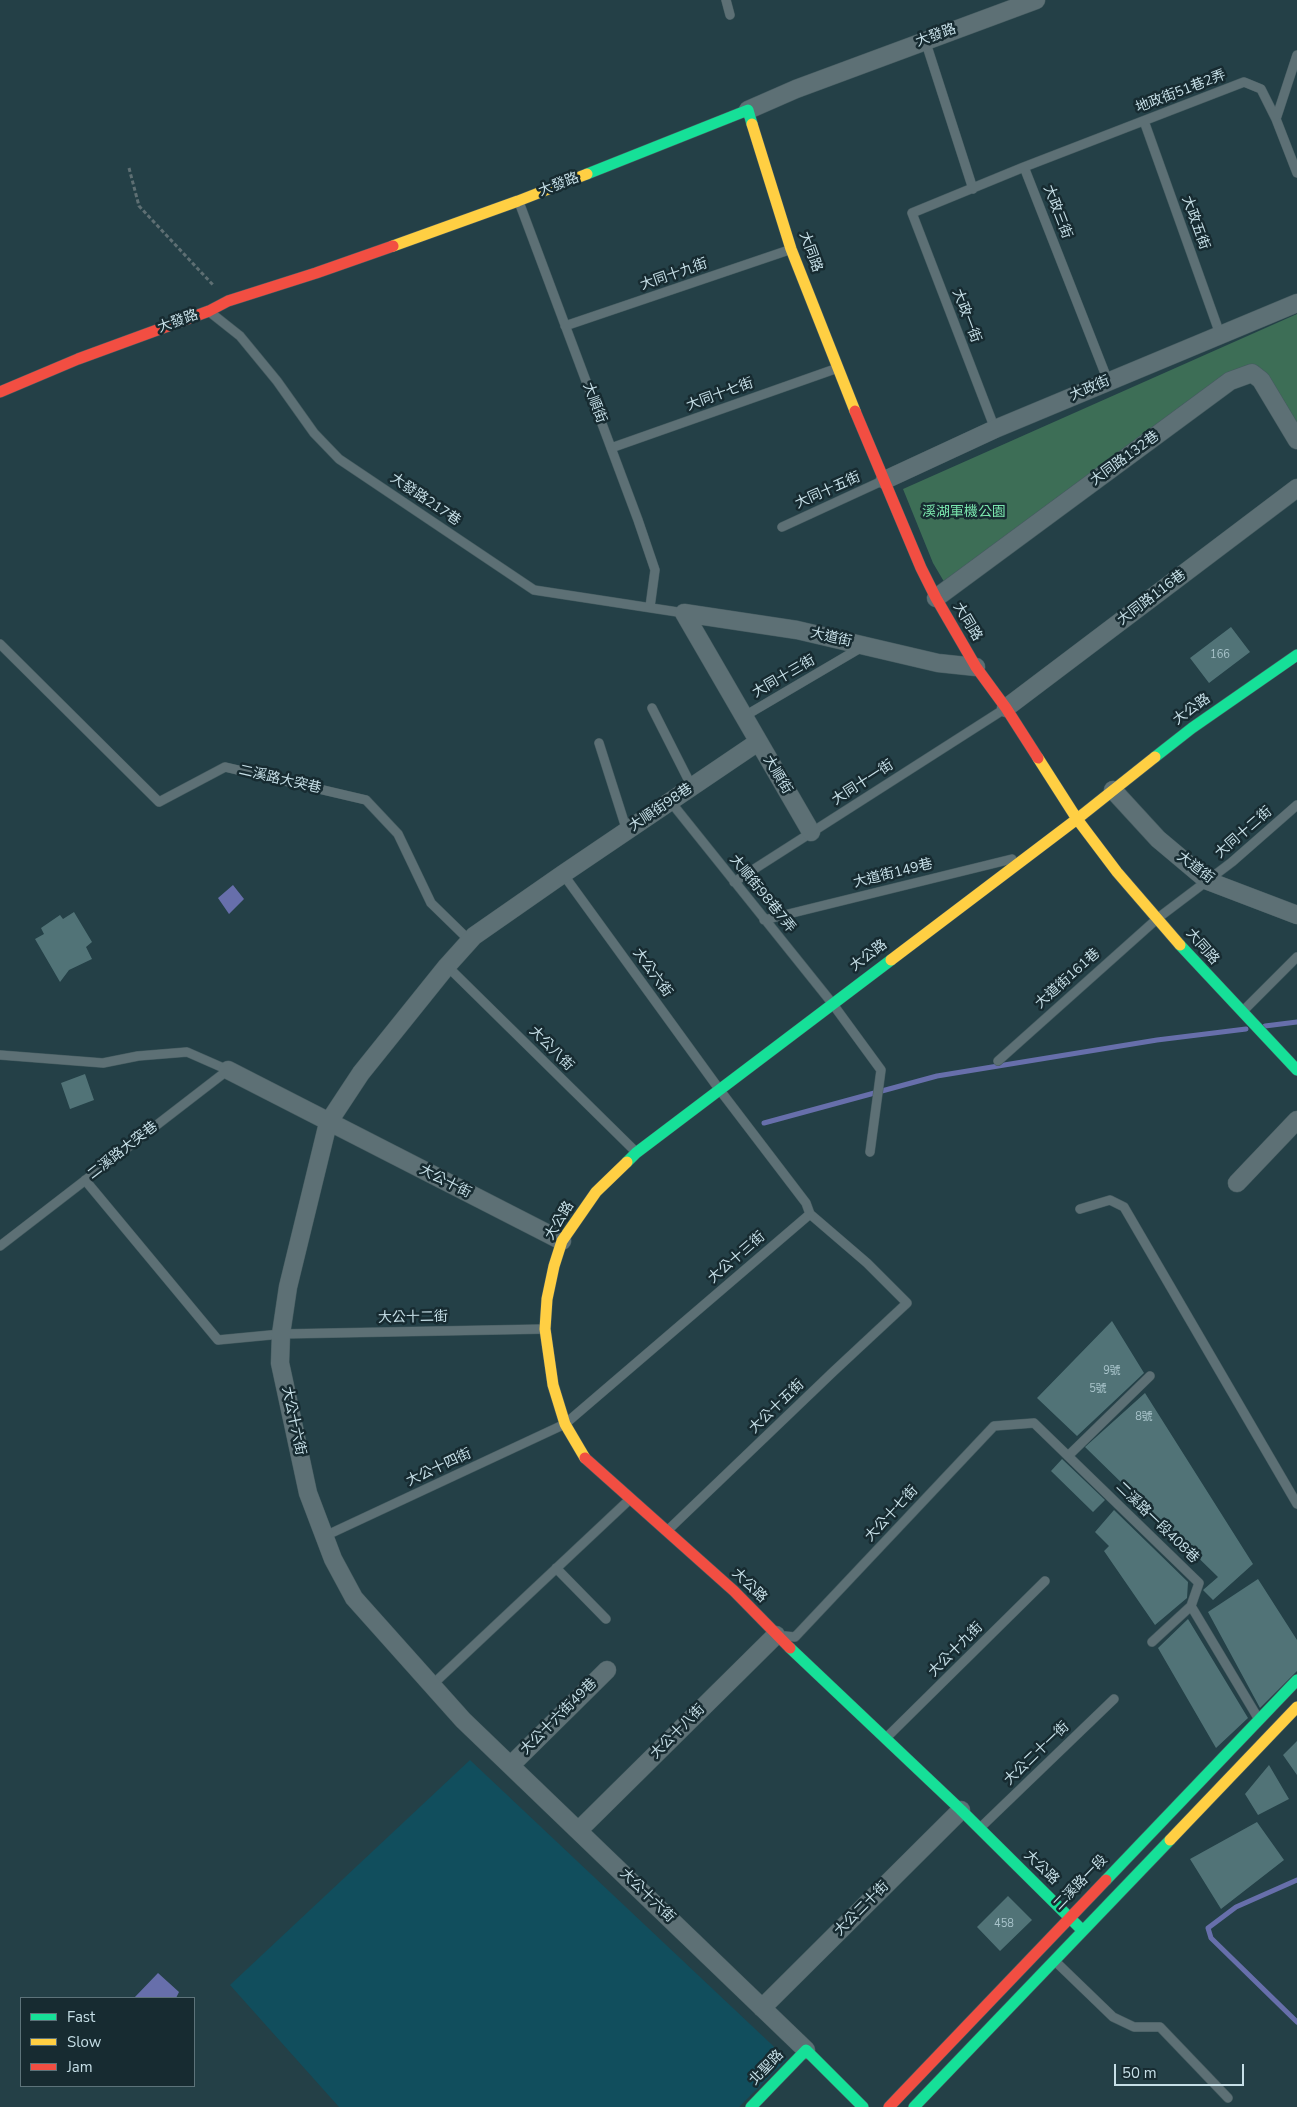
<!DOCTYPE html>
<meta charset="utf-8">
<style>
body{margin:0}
#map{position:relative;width:1297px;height:2107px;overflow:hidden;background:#244047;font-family:"Nunito Sans",sans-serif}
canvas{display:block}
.legend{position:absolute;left:20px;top:1997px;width:175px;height:90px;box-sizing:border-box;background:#172b31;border:1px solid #5d737a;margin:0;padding:6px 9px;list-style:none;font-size:15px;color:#c6dfe7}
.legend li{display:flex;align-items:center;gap:10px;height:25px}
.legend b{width:25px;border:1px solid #5d737a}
.scale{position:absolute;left:1114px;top:2064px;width:130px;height:22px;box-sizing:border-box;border:2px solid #c6dfe7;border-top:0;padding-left:6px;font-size:15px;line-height:18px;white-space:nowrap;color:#c6dfe7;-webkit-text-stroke:4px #172b31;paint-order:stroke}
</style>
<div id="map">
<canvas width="1297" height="2107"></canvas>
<ul class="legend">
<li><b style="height:6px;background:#16e098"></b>Fast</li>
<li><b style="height:6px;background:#ffcf43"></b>Slow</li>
<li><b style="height:6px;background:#f24e42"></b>Jam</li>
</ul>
<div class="scale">50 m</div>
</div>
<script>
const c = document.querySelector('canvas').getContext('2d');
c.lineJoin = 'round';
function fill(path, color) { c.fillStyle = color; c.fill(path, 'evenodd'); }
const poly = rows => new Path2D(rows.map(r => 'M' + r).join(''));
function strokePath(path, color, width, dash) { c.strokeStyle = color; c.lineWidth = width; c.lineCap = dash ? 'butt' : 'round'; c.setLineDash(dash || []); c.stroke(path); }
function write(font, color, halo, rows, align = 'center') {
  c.font = font + ' "Nunito Sans","Noto Sans TC",sans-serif'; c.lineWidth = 5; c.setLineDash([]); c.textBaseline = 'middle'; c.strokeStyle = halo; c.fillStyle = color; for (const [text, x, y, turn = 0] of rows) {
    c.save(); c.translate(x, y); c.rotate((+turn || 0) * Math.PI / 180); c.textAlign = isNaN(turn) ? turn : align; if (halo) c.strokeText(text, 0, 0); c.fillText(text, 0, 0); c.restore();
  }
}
const built = poly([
 [470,1760,787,2059,739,2107,339,2107,230,1985]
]);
const green = poly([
 [1297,314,1297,428,1251,368,946,585,933,563,903,489]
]);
const water = poly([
 [233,885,244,899,229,914,218,898],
 [158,1973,179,1992,176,1998,134,1998]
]);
const stream = poly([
 [1265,1026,1297,1022],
 [764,1123,937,1076,1157,1040,1246,1029],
 [1297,1880,1236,1907,1208,1928,1211,1938,1297,2022]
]);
const building = poly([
 [1231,627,1250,652,1209,683,1190,658],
 [74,912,92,942,86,947,92,959,69,970,60,982,35,939,44,934,41,928,60,915,63,919],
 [85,1074,94,1100,70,1109,61,1083],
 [1112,1321,1144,1373,1077,1436,1037,1398],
 [1145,1393,1253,1564,1213,1600,1203,1590,1218,1577,1085,1447],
 [1062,1459,1105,1500,1093,1512,1051,1471],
 [1114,1510,1188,1582,1187,1598,1155,1625,1104,1551,1109,1546,1095,1532],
 [1258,1579,1297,1640,1297,1671,1260,1708,1208,1612],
 [1188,1619,1248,1718,1216,1748,1158,1648],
 [1297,1741,1297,1775,1283,1755],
 [1269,1765,1289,1799,1258,1815,1245,1794],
 [1257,1822,1284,1860,1221,1909,1190,1859],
 [1008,1896,1032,1920,1000,1951,977,1927]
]);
const path = poly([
 [129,168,139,206,214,286]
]);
const lane = poly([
 [726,0,730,15],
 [925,40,973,189],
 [1276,119,1297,55],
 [1144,121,1220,334],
 [1024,167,1244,82,1261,89,1276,119,1297,173],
 [519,202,638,520,655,570,650,607],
 [211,313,240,336,277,381,314,433,339,459,534,590,684,613],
 [565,326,789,250],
 [995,429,912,213,1024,167,1108,381],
 [611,448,835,369],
 [782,527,882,481],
 [0,644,159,802,225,767,366,800,398,834,431,903,470,941],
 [652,708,692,787],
 [743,717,862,647],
 [599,743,627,831],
 [670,801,832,1003,881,1070,870,1152],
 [734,882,1006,708],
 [764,920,1012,859],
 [447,966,636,1152],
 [1244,1010,1297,957],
 [0,1055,103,1063,138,1056,187,1052,228,1070,0,1246],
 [998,1061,1158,918,1232,862,1297,805],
 [85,1180,218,1340,281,1334,545,1329],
 [1080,1209,1110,1200,1124,1207,1297,1504],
 [1068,1456,1150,1376],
 [667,1531,834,1371,907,1303,867,1263,810,1214],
 [325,1536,565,1424,810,1214,806,1203,719,1089,563,874],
 [556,1568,606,1619],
 [785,1636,795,1637,994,1426,1034,1423,1199,1583,1191,1606,1258,1718],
 [1152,1642,1191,1606],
 [431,1686,629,1500],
 [887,1737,1045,1581],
 [981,1827,1114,1699],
 [1056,1962,1113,2017,1134,2027,1160,2027,1228,2098]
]);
const street = poly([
 [748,110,796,89,1036,0],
 [885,480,995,429,1297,303],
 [936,598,1230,381,1252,373,1261,380,1297,440],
 [684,613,797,630,938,663,976,667],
 [684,613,811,832],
 [1006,708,1297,488],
 [758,742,563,874,474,936,447,966,361,1073,328,1123,288,1287,281,1334,280,1363,308,1493,333,1559,354,1598,463,1720,806,2050],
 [1113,790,1158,839,1208,881,1297,915],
 [228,1070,562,1241],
 [1237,1183,1297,1120],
 [511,1765,607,1670],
 [579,1830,776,1635],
 [762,2008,961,1810]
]);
const fast = poly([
 [587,174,748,110,752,124],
 [1155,757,1192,728,1297,655],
 [1180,945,1297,1070],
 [627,1162,636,1153,891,960],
 [790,1648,961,1810,1082,1930],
 [1106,1880,1297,1680],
 [751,2107,806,2050,863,2107],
 [914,2107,1170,1840]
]);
const slow = poly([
 [752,124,791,249,855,411],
 [393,246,518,201,587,174],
 [1038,758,1077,819,1117,872,1180,945],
 [891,960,1077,819,1155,757],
 [585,1458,565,1424,553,1385,545,1329,547,1299,554,1266,562,1241,596,1192,627,1162],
 [1170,1840,1297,1707]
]);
const jam = poly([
 [0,392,78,359,209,311,228,301,316,273,393,246],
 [855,411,921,568,936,598,976,667,1006,708,1038,758],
 [585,1458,734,1591,790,1648],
 [889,2107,1106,1880]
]);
const numberNames = [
 ["166",1220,655],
 ["9號",1112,1371],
 ["5號",1098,1389],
 ["8號",1144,1417],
 ["458",1004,1924]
];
const streetNames = [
 ["大發路",936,36,-20],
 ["地政街51巷2弄",1181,92,-21],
 ["大發路",559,185,-21],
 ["大政三街",1057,212,69],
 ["大政五街",1195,223,70],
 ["大同路",810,252,70],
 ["大同十九街",674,275,-19],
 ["大政一街",966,316,69],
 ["大發路",178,322,-20],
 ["大政街",1090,389,-23],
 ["大同十七街",720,395,-20],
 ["大順街",594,403,69],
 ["大同路132巷",1125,459,-36],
 ["大同十五街",828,491,-24],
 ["大發路217巷",425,500,34],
 ["大同路116巷",1152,598,-37],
 ["大同路",967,622,59],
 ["大道街",831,638,13],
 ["大同十三街",784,677,-30],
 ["大公路",1192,710,-36],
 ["大順街",777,775,59],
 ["二溪路大突巷",280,780,13],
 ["大同十一街",863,783,-33],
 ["大順街98巷",661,808,-34],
 ["大同十二街",1244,833,-41],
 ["大道街",1195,868,37],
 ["大道街149巷",893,874,-14],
 ["大順街98巷7弄",762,894,51],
 ["大同路",1202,947,49],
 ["大公路",869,956,-37],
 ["大公六街",652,973,54],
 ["大道街161巷",1068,979,-42],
 ["大公八街",551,1049,45],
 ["二溪路大突巷",123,1151,-38],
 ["大公十街",445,1182,27],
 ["大公路",560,1221,-59],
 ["大公十三街",737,1258,-41],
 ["大公十二街",413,1318,-1],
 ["大公十五街",777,1407,-44],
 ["大公十六街",293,1421,78],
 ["大公十四街",439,1468,-25],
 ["大公十七街",892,1514,-47],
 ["二溪路一段408巷",1157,1523,44],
 ["大公路",749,1586,44],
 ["大公十九街",956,1650,-45],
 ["大公十六街49巷",559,1717,-45],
 ["大公十八街",678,1732,-45],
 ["大公二十一街",1037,1754,-44],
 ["大公路",1041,1868,44],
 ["二溪路一段",1081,1883,-46],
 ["大公十六街",647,1896,44],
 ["大公二十街",862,1909,-45],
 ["北聖路",767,2068,-46]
];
const parkNames = [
 ["溪湖軍機公園",964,513]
];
fill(built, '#114e5d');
fill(green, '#3d6e56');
fill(water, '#676fab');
strokePath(stream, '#676fab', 5);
fill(building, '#517377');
strokePath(lane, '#455b60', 10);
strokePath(street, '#455b60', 19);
strokePath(fast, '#455b60', 12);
strokePath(slow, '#455b60', 12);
strokePath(jam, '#455b60', 12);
strokePath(path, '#5e6f73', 3, [4, 2.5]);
strokePath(lane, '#5d7075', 9);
strokePath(street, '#5d7075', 18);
strokePath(fast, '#16e098', 11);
strokePath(slow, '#ffcf43', 11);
strokePath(jam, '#f24e42', 11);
write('11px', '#a9c4cb', null, numberNames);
write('14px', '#c6dfe7', '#172b31', streetNames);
write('14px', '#7be7ae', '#172b31', parkNames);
</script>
